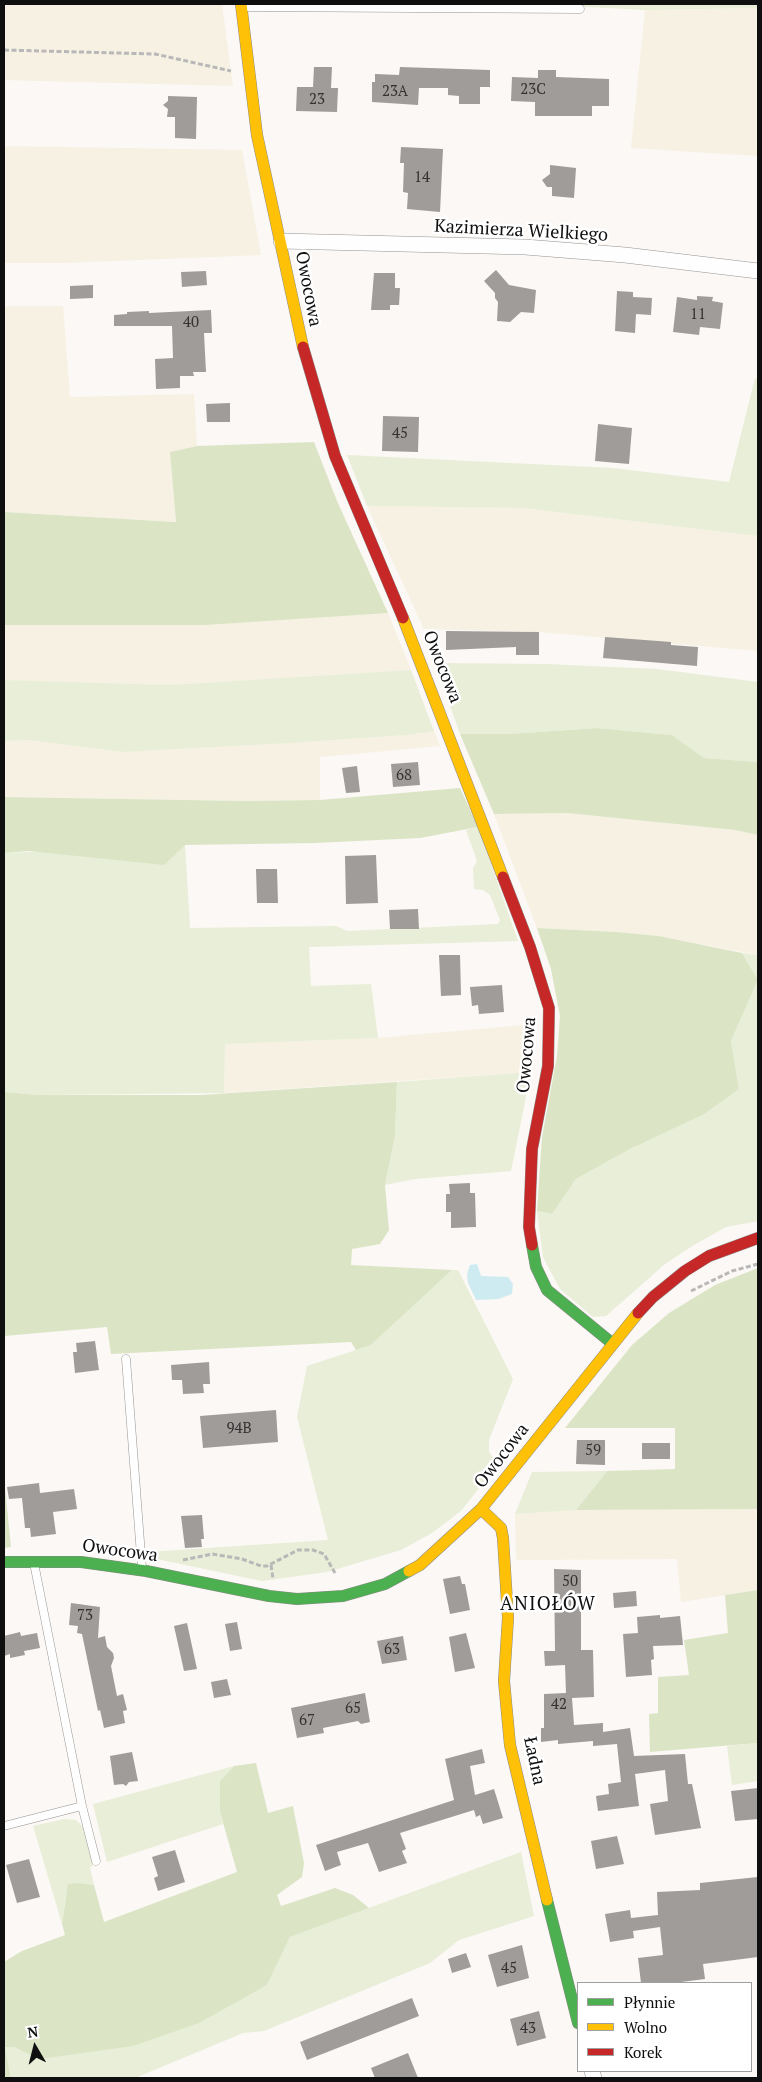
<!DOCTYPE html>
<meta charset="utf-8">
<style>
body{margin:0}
#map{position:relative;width:762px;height:2082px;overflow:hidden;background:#fbf8f5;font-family:"PT Serif",serif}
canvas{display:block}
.frame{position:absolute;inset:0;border:5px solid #0f0f0f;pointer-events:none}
.legend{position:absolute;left:577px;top:1982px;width:175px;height:90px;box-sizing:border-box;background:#fff;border:1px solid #9f9f9f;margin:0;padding:6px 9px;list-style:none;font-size:15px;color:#0f0f0f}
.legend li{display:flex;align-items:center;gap:10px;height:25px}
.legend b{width:25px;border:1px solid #9f9f9f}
.north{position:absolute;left:10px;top:2022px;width:50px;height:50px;-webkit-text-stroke:4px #fff;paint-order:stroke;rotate:352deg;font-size:14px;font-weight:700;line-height:20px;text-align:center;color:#0f0f0f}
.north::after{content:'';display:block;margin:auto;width:18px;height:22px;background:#0f0f0f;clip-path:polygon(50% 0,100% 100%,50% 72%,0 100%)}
</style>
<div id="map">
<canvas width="762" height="2082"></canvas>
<div class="frame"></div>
<ul class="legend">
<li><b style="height:6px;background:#4caf50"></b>Płynnie</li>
<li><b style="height:6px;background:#ffc107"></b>Wolno</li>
<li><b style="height:6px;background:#c62828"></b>Korek</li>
</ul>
<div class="north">N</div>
</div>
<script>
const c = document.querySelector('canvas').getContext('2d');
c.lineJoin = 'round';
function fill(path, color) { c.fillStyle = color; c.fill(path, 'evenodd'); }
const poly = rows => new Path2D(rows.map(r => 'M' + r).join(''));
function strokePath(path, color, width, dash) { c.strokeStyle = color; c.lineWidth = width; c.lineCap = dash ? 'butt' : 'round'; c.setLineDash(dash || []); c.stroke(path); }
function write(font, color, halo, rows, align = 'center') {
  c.font = font + ' "PT Serif",serif'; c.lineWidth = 5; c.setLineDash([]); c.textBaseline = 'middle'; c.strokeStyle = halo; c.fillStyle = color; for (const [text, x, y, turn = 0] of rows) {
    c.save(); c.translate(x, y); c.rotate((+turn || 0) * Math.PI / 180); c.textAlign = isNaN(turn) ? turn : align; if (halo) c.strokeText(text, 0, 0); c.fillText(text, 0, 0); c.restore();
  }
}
const farmland = poly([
 [4,4,222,4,233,86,4,80],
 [758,8,758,156,631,148,645,10],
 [4,146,242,150,261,255,65,263,4,263],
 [4,306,63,306,70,397,194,394,197,446,170,452,176,522,4,512],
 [367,506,523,508,758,536,758,651,539,632,424,629],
 [388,613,411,670,169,685,4,680,4,625],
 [434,731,440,746,320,757,320,800,246,801,4,797,4,741,29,740,123,752,290,743,407,735],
 [567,813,735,830,758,835,758,955,659,936,617,932,537,928,494,814],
 [535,1024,531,1072,224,1093,225,1044,378,1038],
 [758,1509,758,1590,681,1602,677,1559,516,1560,515,1514,576,1510]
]);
const green = poly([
 [531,4,758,4,758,8,645,10],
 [755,378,758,379,758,536,523,508,367,506,347,455,613,468,729,482],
 [435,663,545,664,657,669,758,682,758,762,704,758,672,735,597,728,509,734,460,734],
 [411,670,434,731,407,735,290,743,123,752,29,740,4,741,4,680,169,685],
 [478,827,518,941,309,947,311,986,371,984,378,1038,225,1044,224,1093,39,1095,4,1092,4,853,185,845,190,928,336,926,347,931,498,924,500,920,490,895,483,890,474,889,473,868,477,861,466,830],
 [742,953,758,955,758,1221,726,1227,694,1245,665,1264,606,1316,593,1317,560,1289,543,1257,537,1211,552,1214,576,1179,739,1089,731,1041,758,980],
 [531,1072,511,1171,415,1179,385,1185,395,1136,397,1082],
 [452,1270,458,1270,513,1379,489,1440,489,1452,498,1464,461,1511,432,1533,401,1550,327,1572,262,1581,147,1557,147,1552,328,1540,297,1417,307,1366,371,1345],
 [607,1471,576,1510,515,1514,532,1472],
 [758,1743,758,1781,732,1785,727,1746],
 [234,1766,220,1781,220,1812,223,1824,107,1862,93,1804],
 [64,1819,76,1820,83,1827,93,1866,90,1867,94,1885,80,1883,66,1895,62,1924,33,1826],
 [521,1852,534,1916,459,1940,430,1963,264,2031,243,2033,135,2078,11,2078,5,2047,14,2047,40,2059,267,1985,290,1937]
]);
const forest = poly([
 [314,442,337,501,388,613,205,625,4,625,4,512,176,522,170,452,197,446],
 [597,728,672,735,704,758,758,762,758,835,735,830,567,813,494,814,460,734,509,734],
 [460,788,478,827,420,838,315,843,185,845,164,865,29,851,4,853,4,797,246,801,320,800],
 [537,928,617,932,659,936,742,953,758,980,731,1041,739,1089,704,1114,632,1148,576,1179,552,1214,537,1211,542,1137,557,1056,560,1016,551,969],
 [397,1082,395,1136,385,1185,389,1230,380,1244,352,1249,351,1265,452,1270,371,1345,356,1350,351,1342,111,1354,107,1327,4,1336,4,1092,39,1095,201,1095],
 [758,1268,758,1509,576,1510,607,1471,675,1469,675,1428,565,1428,632,1345,669,1313,715,1285],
 [4,1478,11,1547,4,1548],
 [758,1590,758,1743,650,1752,649,1714,658,1713,658,1677,689,1675,684,1640,728,1633,725,1595],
 [256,1763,268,1813,293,1806,304,1863,302,1877,277,1895,281,1906,335,1888,353,1895,369,1908,290,1937,267,1985,199,2023,133,2046,39,2059,14,2047,5,2047,11,2078,4,2078,4,1962,22,1951,65,1935,62,1924,68,1884,80,1883,94,1885,104,1922,237,1872,220,1812,220,1781,234,1766]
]);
const water = poly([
 [477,1264,481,1276,508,1277,513,1284,512,1294,498,1299,476,1300,468,1283,467,1274,470,1265]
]);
const building = poly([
 [314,67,332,67,331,88,338,88,337,112,296,111,297,87,313,87],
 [400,67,490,70,490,87,480,87,480,104,459,104,459,96,448,95,448,88,419,88,418,105,372,102,372,82,375,82,375,74,399,75],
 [538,70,556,70,556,77,609,79,609,106,592,106,592,116,535,116,535,102,511,101,512,77,538,78],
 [168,96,197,97,196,139,175,138,175,117,167,117,168,109,163,105,168,101],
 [401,147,443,149,440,212,407,209,408,193,403,192,404,163,400,163],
 [550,165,576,168,574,198,552,196,552,187,547,187,542,180,550,174],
 [496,270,509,285,536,290,534,313,521,312,510,322,497,321,498,302,495,298,495,293,484,281],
 [206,271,207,285,182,287,181,272],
 [374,273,395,273,395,288,400,288,399,305,390,305,390,310,371,310],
 [93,285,93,298,70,299,70,286],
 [617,291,633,292,633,297,652,298,651,315,636,314,635,333,615,331],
 [697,296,713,297,712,301,723,303,720,329,700,327,699,335,673,332,677,297,697,300],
 [211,310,212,333,204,333,206,372,193,372,194,376,180,376,180,388,156,389,155,359,173,358,172,326,114,326,114,315,127,314,127,312,149,311,149,313],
 [230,403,230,422,207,422,206,404],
 [383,416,419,417,418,452,382,451],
 [598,424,632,428,629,464,595,461],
 [446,631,539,632,539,655,516,655,516,647,446,650],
 [605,637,671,642,671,645,698,647,697,666,603,658],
 [418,762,420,785,393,787,391,764],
 [357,766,360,792,346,793,342,768],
 [376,855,378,903,346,904,345,856],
 [256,869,277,869,278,903,257,903],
 [418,909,419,929,390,929,389,910],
 [439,955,460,955,461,995,441,996],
 [502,985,504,1012,479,1014,478,1005,472,1006,470,987],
 [470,1183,470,1193,475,1193,476,1227,451,1228,451,1212,446,1212,446,1194,450,1194,449,1184],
 [95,1341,99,1370,75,1373,73,1352,77,1352,76,1343],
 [209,1362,210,1384,203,1384,204,1393,183,1394,182,1380,172,1380,171,1365],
 [276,1410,278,1442,203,1448,200,1416],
 [577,1440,605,1440,605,1465,576,1464],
 [642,1443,670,1443,670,1459,642,1459],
 [39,1483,40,1493,74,1489,77,1509,53,1512,56,1534,31,1537,30,1528,25,1528,22,1498,9,1499,7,1487],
 [202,1515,204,1539,201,1539,202,1547,185,1548,181,1516],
 [554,1569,581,1570,581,1650,593,1650,594,1697,572,1698,574,1725,603,1723,603,1732,630,1728,634,1756,685,1754,688,1784,692,1784,701,1828,655,1835,650,1804,668,1801,665,1770,635,1774,639,1806,598,1811,596,1796,609,1794,608,1784,621,1782,617,1744,593,1746,593,1741,558,1744,558,1740,541,1742,541,1728,544,1728,544,1694,566,1693,565,1665,545,1666,544,1651,555,1651],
 [460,1576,462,1584,465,1584,470,1610,450,1614,443,1579],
 [636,1591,637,1606,614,1608,613,1593],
 [71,1603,100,1607,98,1638,105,1636,107,1647,113,1653,114,1658,111,1666,117,1696,123,1694,127,1710,123,1711,125,1723,104,1728,100,1710,98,1711,82,1634,77,1633,78,1626,69,1625],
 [660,1615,660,1618,680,1616,683,1645,653,1646,654,1659,651,1660,652,1675,626,1677,623,1634,638,1633,637,1617],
 [237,1622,242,1649,230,1651,225,1624],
 [187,1623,197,1669,184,1671,174,1626],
 [20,1632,21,1636,37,1633,40,1648,24,1651,25,1655,10,1658,10,1654,4,1656,4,1636],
 [466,1633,475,1668,455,1672,449,1637],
 [403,1636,407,1660,382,1664,377,1641],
 [227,1679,231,1695,214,1698,211,1682],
 [365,1693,370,1722,361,1724,358,1721,323,1728,324,1733,297,1738,291,1708],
 [482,1749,485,1763,470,1766,475,1795,494,1789,503,1818,483,1824,480,1815,476,1817,474,1810,400,1833,406,1849,402,1851,407,1863,379,1872,368,1843,337,1852,341,1865,325,1871,316,1845,454,1800,445,1759],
 [132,1752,138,1781,129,1782,126,1786,123,1784,114,1785,110,1756],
 [758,1788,758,1819,735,1821,731,1791],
 [617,1836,624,1864,596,1869,591,1841],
 [175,1850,185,1882,158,1891,154,1878,158,1876,152,1857],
 [29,1859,40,1897,17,1903,6,1865],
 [758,1877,758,1957,703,1964,705,1979,673,1983,641,1983,638,1958,663,1955,660,1927,633,1931,634,1938,610,1942,605,1914,630,1910,631,1918,658,1915,657,1892,700,1890,700,1883],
 [522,1945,529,1978,497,1987,488,1955],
 [466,1953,471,1967,452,1973,448,1959],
 [412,1998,419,2016,307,2060,300,2042],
 [539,2011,546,2038,517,2046,510,2019],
 [408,2053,418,2078,375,2078,371,2068]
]);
const path = poly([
 [4,50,155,54,231,71],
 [691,1291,732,1271,758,1264],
 [183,1560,212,1554,242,1559,261,1566,267,1566,298,1550,313,1550,324,1554,335,1573],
 [271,1565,273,1579]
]);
const lane = poly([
 [242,7,580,9],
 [126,1359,142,1568],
 [34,1563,82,1806,96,1861],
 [4,1826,82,1806]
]);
const street = poly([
 [281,241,525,247,625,255,758,271],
 [592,2071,594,2078]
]);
const fast = poly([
 [532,1245,536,1267,547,1290,613,1344],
 [4,1562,81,1562,146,1571,269,1596,297,1599,343,1596,385,1584,409,1571],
 [547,1900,578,2023]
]);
const slow = poly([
 [241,4,257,135,303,347],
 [403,618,503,877],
 [481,1509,501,1528,503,1538,508,1618,504,1681,510,1745,547,1900],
 [409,1571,420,1565,481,1509,638,1313]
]);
const jam = poly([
 [303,347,335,456,403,618],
 [503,877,530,947,549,1008,548,1066,532,1149,529,1227,532,1245],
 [638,1313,653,1297,685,1271,709,1256,758,1238]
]);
const numberNames = [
 ["23C",533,90],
 ["23A",395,92],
 ["23",317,100],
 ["14",422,178],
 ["11",698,315],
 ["40",191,323],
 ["45",400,434],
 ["68",404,776],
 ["94B",239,1429],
 ["59",593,1451],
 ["50",570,1582],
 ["73",85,1616],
 ["63",392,1650],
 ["42",559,1705],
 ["65",353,1709],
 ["67",307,1721],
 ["45",509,1969],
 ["43",528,2029]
];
const streetNames = [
 ["Kazimierza Wielkiego",521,231,3],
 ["Owocowa",308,289,79],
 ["Owocowa",442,667,68],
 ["Owocowa",527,1055,-85],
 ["Owocowa",502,1456,-52],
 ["Owocowa",120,1551,8],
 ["Ładna",534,1761,78]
];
const neighbourhoodNames = [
 ["ANIOŁÓW",548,1605]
];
fill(farmland, '#f6f1e2');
fill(green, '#e8eed7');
fill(forest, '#dbe5c5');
fill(water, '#ceebf2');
fill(building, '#9f9c9a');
strokePath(lane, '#959493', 9);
strokePath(street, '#959493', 16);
strokePath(fast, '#8c8b89', 12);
strokePath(slow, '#8c8b89', 12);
strokePath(jam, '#8c8b89', 12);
strokePath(path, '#b9b8b8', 3, [5, 2.5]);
strokePath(lane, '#fefefe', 8);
strokePath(street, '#fefefe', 15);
strokePath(fast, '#4caf50', 11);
strokePath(slow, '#ffc107', 11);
strokePath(jam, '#c62828', 11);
write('15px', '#333232', null, numberNames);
write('18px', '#0f0f0f', '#fff', streetNames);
c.letterSpacing = '1px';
write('19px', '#0f0f0f', '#fff', neighbourhoodNames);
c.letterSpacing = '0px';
</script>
